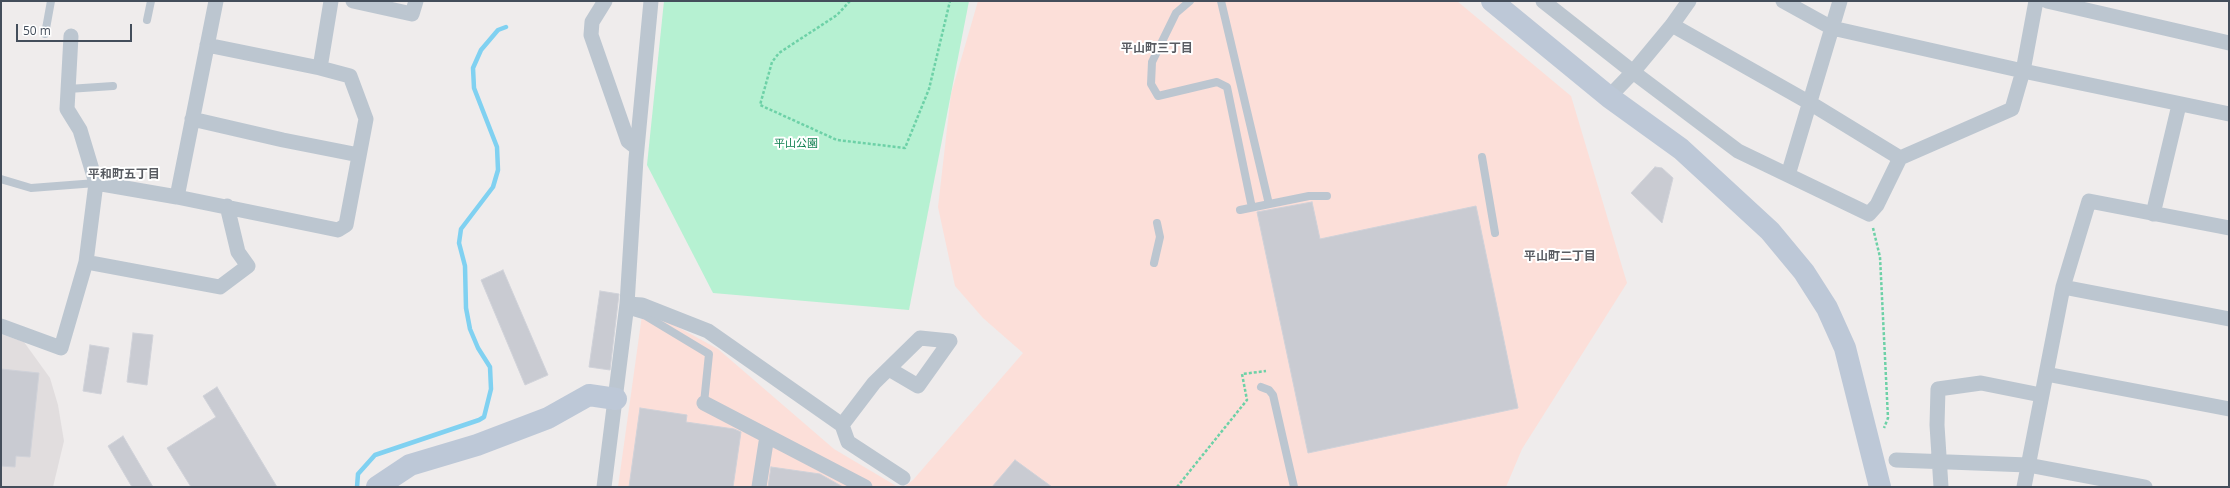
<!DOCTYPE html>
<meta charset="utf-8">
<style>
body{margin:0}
#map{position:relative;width:2230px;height:488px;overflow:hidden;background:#efecec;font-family:"Open Sans",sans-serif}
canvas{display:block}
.frame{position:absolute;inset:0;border:2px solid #444e5b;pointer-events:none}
.scale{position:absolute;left:16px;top:24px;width:116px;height:18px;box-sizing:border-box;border:2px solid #444e5b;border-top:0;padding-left:5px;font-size:12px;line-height:14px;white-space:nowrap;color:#444e5b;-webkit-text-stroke:3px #fff;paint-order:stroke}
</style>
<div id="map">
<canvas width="2230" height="488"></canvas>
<div class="frame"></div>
<div class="scale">50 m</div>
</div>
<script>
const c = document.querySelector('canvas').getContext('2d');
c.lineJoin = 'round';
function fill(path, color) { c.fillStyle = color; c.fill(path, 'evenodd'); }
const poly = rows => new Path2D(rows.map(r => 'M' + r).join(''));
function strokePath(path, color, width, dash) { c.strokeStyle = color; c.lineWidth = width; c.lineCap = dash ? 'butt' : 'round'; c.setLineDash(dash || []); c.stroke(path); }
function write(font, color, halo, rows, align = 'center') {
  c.font = font + ' "Open Sans","Noto Sans JP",sans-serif'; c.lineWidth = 4; c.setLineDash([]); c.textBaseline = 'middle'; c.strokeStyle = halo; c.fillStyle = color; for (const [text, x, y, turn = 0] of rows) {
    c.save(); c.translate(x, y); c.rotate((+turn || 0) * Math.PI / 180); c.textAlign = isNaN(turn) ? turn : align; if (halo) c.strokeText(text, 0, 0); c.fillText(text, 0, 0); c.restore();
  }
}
const education = poly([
 [1,334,24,342,50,378,58,405,64,441,53,487,1,487]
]);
const medical = poly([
 [978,1,1457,1,1571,96,1627,283,1522,449,1506,487,904,487,913,480,1023,353,983,318,955,286,938,207,951,94],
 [643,308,718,349,834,449,898,487,618,487]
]);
const green = poly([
 [664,1,969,1,909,310,713,293,647,165]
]);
const stream = poly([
 [357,487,358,474,375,455,479,420,484,417,491,389,490,367,478,348,470,329,466,308,465,266,459,243,461,229,493,187,498,170,497,147,474,88,473,68,481,50,498,30,506,27]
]);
const building = poly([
 [1655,167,1662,168,1673,178,1662,223,1631,193,1655,167],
 [1312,202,1320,239,1476,206,1518,408,1308,453,1257,212,1312,202],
 [503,270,548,375,525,385,481,280,503,270],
 [600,291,619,294,610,370,589,367,600,291],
 [133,333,153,335,147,385,127,382,133,333],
 [90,345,109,348,101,394,83,391,90,345],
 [1,369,39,373,30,457,16,456,15,467,1,466,1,369],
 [217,387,277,487,191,487,167,448,216,417,203,396,217,387],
 [640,408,687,415,686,422,734,429,741,432,733,487,629,487,640,408],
 [123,436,153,487,132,487,108,446,123,436],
 [1015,460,1052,487,992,487,1015,460],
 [771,467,820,474,843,487,768,487,771,467]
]);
const path = poly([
 [850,1,837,15,779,53,772,62,760,105,837,140,905,148,929,89,950,1],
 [1873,228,1880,257,1888,418,1884,428],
 [1177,487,1247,400,1242,374,1266,371]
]);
const lane = poly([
 [1190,1,1176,13,1152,62,1151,84,1158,96,1217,82,1227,87,1251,203],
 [1221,1,1268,200],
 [147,20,151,1],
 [45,34,51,1],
 [68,89,113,86],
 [1482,157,1495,233],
 [1,179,31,188,96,183],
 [1240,210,1309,196,1327,196],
 [1154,263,1160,237,1157,223],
 [626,310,646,316,709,354,704,403],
 [1261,387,1269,390,1273,395,1294,487]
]);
const street = poly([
 [216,1,177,197,338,230,346,225,366,119,350,76,320,68,331,1],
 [353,1,412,14,416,1],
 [605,1,592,22,591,35,628,141,637,148],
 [1543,1,1633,72,1738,151,1869,214,1877,205,1900,158,2012,109,2023,71,2036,1],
 [1783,1,1832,28,2023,71,2229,114],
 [2047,1,2229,43],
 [1672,25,1810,103,1900,158],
 [71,36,67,109,80,130,96,183],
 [207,45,320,68],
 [1609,97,1633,72,1672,25,1689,1],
 [192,119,283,140,359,155],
 [1788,175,1840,1],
 [177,197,96,183,86,262,220,287,248,266,238,252,227,206],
 [2153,214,2179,105],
 [2063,287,2229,319],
 [627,304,642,305,708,331,842,425,848,442,903,478],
 [1,326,61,348,86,262],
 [2046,374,2229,409],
 [704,403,865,487],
 [842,425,874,383,920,338,950,341,918,386,889,369],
 [1896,460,2028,465,2145,487],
 [604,487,627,304,636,159,651,1],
 [759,487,767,436],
 [1941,487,1937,425,1938,389,1981,383,2041,395],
 [2024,487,2063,287,2089,201,2229,228]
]);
const secondary = poly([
 [1492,1,1609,97,1681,149,1770,231,1804,272,1827,308,1845,348,1880,487],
 [377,487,410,465,477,445,548,418,589,395,616,399]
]);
const parkNames = [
 ["平山公園",796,144]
];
const neighbourhoodNames = [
 ["平山町三丁目",1157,49],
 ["平和町五丁目",124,175],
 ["平山町二丁目",1560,257]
];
fill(education, '#e1ddde');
fill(medical, '#fcdfd9');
fill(green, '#b6f1d2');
strokePath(stream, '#80d1f1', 4.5);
fill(building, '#c9cbd2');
strokePath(building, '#d0d2d9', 1);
strokePath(path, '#6dd1a7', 2.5, [3, 2]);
strokePath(lane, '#bcc6d0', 8);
strokePath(street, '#bcc6d0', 15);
strokePath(secondary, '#bdc8d7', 22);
write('11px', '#108051', '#fff', parkNames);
write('bold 12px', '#595c62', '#fff', neighbourhoodNames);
</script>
